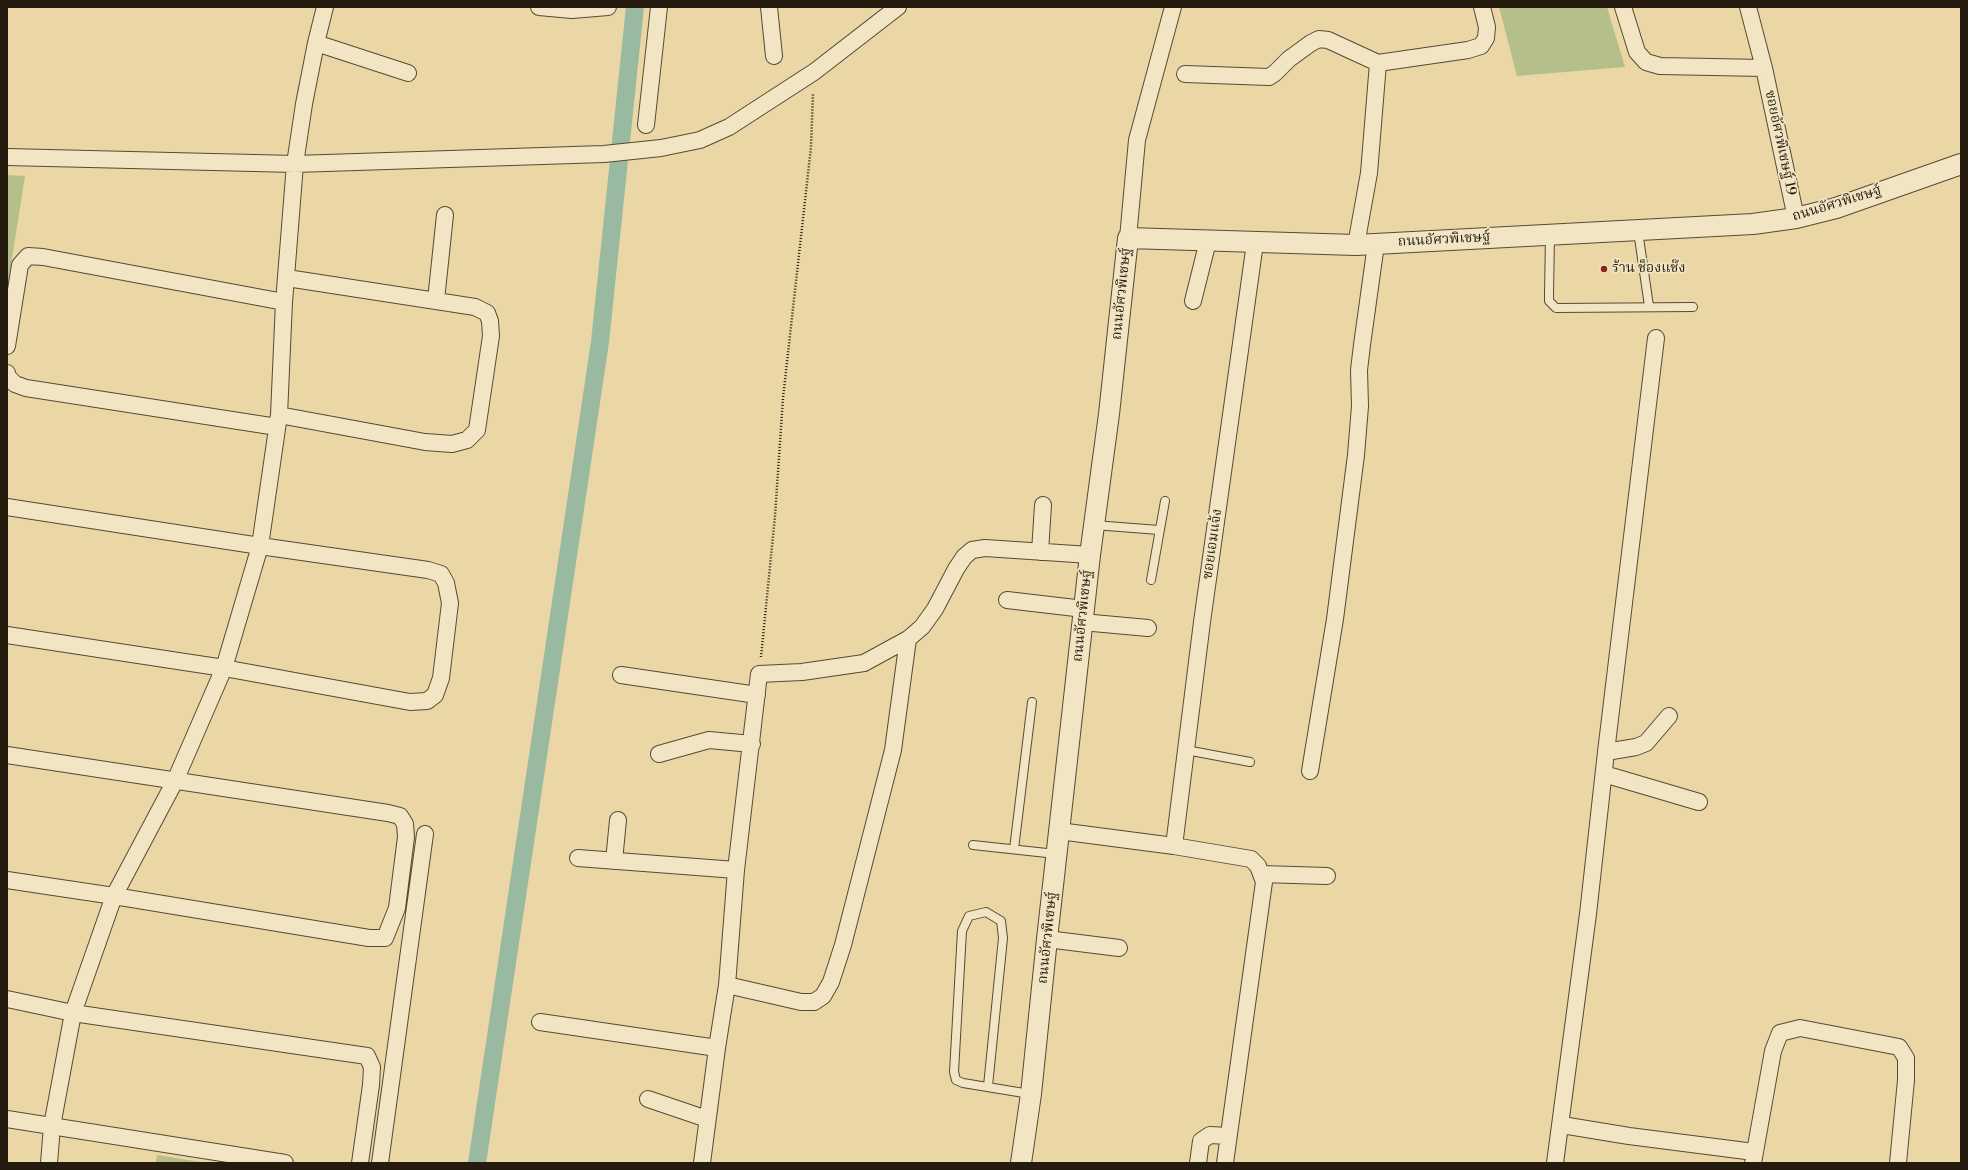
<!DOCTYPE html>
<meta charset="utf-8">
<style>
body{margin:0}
#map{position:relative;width:1968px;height:1170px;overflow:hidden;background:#ead7a5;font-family:"Libre Bodoni",serif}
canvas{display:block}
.frame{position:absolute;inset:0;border:8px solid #251b0f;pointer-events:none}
</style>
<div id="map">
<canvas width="1968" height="1170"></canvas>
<div class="frame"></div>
</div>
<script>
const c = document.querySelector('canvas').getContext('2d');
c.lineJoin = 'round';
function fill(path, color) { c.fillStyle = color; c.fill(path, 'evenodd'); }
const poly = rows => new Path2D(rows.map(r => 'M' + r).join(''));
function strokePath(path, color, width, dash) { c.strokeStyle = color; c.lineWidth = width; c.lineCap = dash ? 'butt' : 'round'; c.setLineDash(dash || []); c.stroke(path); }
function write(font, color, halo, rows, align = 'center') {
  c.font = font + ' "Libre Bodoni","Noto Serif Thai",serif'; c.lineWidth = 3.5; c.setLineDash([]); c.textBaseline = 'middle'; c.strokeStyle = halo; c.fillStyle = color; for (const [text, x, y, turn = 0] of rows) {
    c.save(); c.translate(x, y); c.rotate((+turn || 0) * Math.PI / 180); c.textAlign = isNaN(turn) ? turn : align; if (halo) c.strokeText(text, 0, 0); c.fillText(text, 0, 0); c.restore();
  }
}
const green = poly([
 [1499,7,1607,7,1625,67,1517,76],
 [7,175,25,176,7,290],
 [157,1155,206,1163,156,1163]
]);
const canal = poly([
 [477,1163,600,342,635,7]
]);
const path = poly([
 [761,657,775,516,783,398,811,147,813,93]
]);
const service = poly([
 [1638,231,1649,306],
 [1550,235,1549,295,1549,301,1556,308,1693,307],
 [1094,525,1159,530],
 [1151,580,1165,501],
 [1186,750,1250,762],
 [973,845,1056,854],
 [1014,849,1032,702],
 [988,1086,1003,938,1001,921,986,912,969,916,962,931,954,1072,956,1080,963,1083,1030,1094]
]);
const minor = poly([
 [539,7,572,10,608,7],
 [769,7,774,56],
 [1623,7,1637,52,1646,62,1660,66,1764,68],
 [1748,7,1764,68,1796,218],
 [316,43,408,73],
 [1185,74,1269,77,1275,73,1289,59,1311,43,1319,39,1328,40,1378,63,1468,50,1481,46,1486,38,1487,27,1482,7],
 [646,125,659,7],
 [7,157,295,164,604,154,661,148,700,140,729,127,814,72,898,7],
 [1128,238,1137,140,1173,7],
 [1356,245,1369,173,1378,63],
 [436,300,445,215],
 [1193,301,1208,241],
 [7,346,20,265,28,256,43,257,284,302],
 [7,373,7,376,15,384,26,388,277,427],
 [279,415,425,442,452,444,467,440,477,430,491,336,490,321,487,313,475,307,287,278],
 [7,507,260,546,428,570,441,574,446,583,450,603,441,678,435,695,427,701,410,702,224,668,7,635],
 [1040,552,1043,505],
 [1007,600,1084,609],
 [1082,622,1148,628],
 [621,675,757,695],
 [1606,752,1636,747,1646,743,1669,716],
 [659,754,709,740,752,744],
 [7,755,388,813,400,816,405,824,406,837,397,908,385,938,369,938,114,896,7,880],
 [1310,771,1335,619,1356,455,1360,406,1359,370,1362,345,1376,244],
 [1604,774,1699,802],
 [1059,831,1174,846,1251,859,1258,866,1264,882,1225,1163],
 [1174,846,1202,622,1255,243],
 [578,858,736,870],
 [614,861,618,820],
 [1261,874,1327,876],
 [1047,939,1119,948],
 [727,985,801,1002,814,1002,823,996,831,982,843,945,893,750,908,639],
 [7,999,73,1013,367,1056,372,1067,371,1085,360,1163],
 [540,1022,717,1048],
 [648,1099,707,1119],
 [7,1119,285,1163],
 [1562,1125,1629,1136,1754,1152],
 [49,1163,52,1126,73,1013,114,896,175,781,224,668,260,546,279,415,284,302,295,164,304,104,316,43,325,7],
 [380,1163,425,834],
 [702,1163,717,1048,727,985,736,870,759,674,802,672,864,663,908,639,922,627,935,609,956,569,964,557,972,550,985,548,1090,555],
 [1198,1163,1201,1141,1210,1135,1228,1136],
 [1555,1163,1588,914,1606,752,1656,338],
 [1753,1163,1773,1051,1780,1033,1800,1028,1899,1047,1906,1058,1906,1080,1898,1163]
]);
const tertiary = poly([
 [1021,1163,1031,1094,1047,939,1090,555,1109,414,1128,238,1356,245,1753,224,1796,218,1836,208,1961,164]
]);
const markers = [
 [1604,269,4,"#8f2418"]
];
const streetNames = [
 ["ซอยอัศวพิเชษฐ์ 19",1780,143,78],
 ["ถนนอัศวพิเชษฐ์",1837,204,-17],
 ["ถนนอัศวพิเชษฐ์",1444,240,-3],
 ["ถนนอัศวพิเชษฐ์",1122,294,-84],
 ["ซอยเอมแจ้ง",1213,544,-82],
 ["ถนนอัศวพิเชษฐ์",1083,616,-84],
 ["ถนนอัศวพิเชษฐ์",1048,938,-84]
];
const poiNames = [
 ["ร้าน ช็องแช๊ง",1612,269]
];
fill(green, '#b4bf89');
strokePath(canal, '#99baa1', 18);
strokePath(service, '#564a34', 10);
strokePath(minor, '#564a34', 18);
strokePath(tertiary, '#564a34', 22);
strokePath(path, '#251b0f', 2.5, [1, 2]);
strokePath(service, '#f1e5c4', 8);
strokePath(minor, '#f1e5c4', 16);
strokePath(tertiary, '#f1e5c4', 20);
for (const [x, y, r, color] of markers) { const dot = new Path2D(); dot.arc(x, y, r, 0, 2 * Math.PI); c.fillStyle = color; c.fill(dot); strokePath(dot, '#f1e5c4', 1.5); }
write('14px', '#251b0f', '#f1e5c4', streetNames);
write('14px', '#251b0f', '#f1e5c4', poiNames, 'left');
</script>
